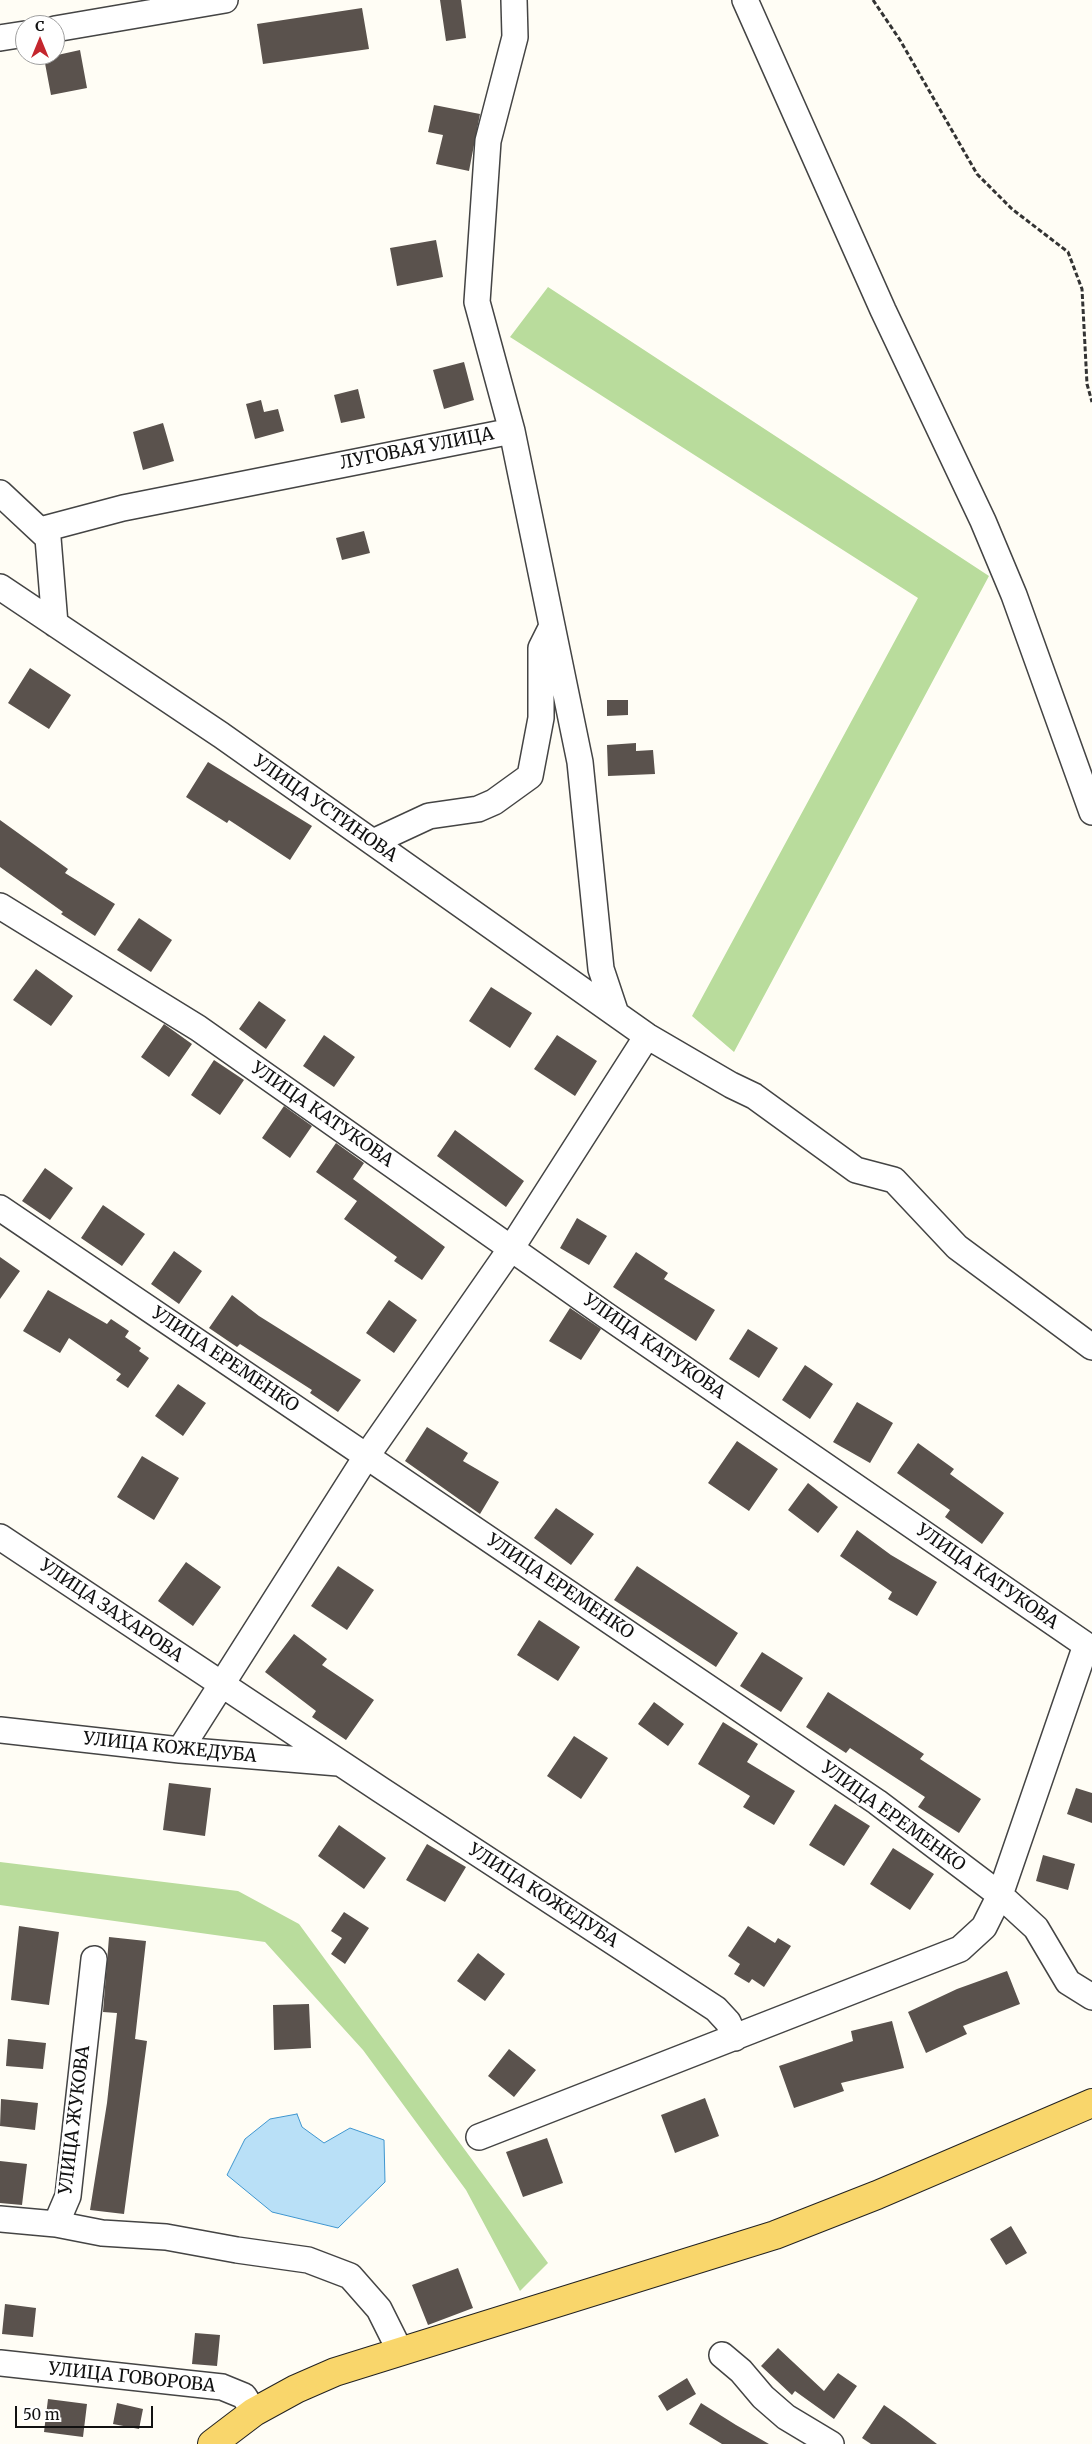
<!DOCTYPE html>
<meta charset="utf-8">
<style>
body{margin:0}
#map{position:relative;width:1092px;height:2444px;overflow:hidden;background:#fffdf5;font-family:Merriweather,serif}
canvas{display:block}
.north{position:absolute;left:15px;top:15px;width:50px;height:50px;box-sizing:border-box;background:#fff;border:1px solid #a0a0a0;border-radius:50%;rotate:0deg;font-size:14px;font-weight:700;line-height:20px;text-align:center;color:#111}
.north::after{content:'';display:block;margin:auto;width:18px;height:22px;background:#c4262e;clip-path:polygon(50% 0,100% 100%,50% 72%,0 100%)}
.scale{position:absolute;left:15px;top:2406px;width:138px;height:22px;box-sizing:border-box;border:2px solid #111;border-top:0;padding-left:6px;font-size:15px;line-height:18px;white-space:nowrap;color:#111;-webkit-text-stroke:4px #fff;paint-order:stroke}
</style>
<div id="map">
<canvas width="1092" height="2444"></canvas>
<div class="north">С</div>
<div class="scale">50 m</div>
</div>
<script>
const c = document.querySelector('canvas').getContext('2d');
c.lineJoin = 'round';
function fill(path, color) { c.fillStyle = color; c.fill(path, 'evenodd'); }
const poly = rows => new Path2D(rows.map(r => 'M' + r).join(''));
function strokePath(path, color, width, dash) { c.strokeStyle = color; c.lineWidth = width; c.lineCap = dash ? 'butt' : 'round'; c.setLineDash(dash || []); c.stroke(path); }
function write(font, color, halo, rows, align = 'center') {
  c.font = font + ' Merriweather,serif'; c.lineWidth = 5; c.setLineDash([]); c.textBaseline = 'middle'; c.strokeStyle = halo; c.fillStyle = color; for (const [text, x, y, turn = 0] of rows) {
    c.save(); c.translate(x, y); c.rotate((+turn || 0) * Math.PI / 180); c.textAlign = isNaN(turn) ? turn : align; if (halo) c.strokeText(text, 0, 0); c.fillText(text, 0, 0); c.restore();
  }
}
const forest = poly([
 [548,287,989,576,734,1052,692,1016,918,598,510,337],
 [0,1862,238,1891,299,1924,548,2263,520,2291,466,2190,363,2050,265,1942,0,1905]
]);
const water = poly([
 [297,2114,302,2127,324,2143,350,2128,384,2140,385,2182,338,2228,272,2212,227,2175,245,2139,270,2119,297,2114]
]);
const building = poly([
 [440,0,461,0,466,38,446,41],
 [362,8,369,49,263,64,257,24],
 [80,50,87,88,51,95,44,58],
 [434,105,480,114,469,171,436,164,443,135,428,132],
 [436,240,443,277,397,286,390,248],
 [464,362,474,400,444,409,433,370],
 [358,389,365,418,341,423,334,395],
 [261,400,264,412,278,409,284,431,255,439,246,404],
 [163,423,174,461,143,470,133,432],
 [364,531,370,553,342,560,336,538],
 [30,668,71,695,49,729,8,703],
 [607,700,628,700,628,715,607,716],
 [636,743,636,751,653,750,655,774,608,776,607,745],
 [208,762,312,826,290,860,229,820,227,823,186,797],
 [0,820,68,869,65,873,115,904,95,936,61,914,63,912,0,867],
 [139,918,172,940,151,972,117,950],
 [36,969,73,996,51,1026,13,1000],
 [491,987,532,1013,510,1048,469,1021],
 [259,1001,286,1020,266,1049,239,1029],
 [164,1024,192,1044,169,1077,141,1057],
 [324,1035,355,1057,334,1087,303,1066],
 [557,1035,597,1061,575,1096,534,1069],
 [214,1060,244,1080,220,1115,191,1095],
 [284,1106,312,1126,290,1158,262,1138],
 [455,1130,524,1181,506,1207,437,1156],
 [336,1143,364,1163,353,1179,445,1247,422,1280,394,1261,397,1257,344,1219,357,1201,316,1172],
 [45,1168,73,1188,50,1220,22,1201],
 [103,1205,145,1234,122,1266,81,1238],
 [577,1218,607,1236,589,1265,560,1248],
 [174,1251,202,1271,179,1304,151,1284],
 [636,1252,668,1273,664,1279,715,1310,696,1341,613,1287],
 [0,1257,20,1271,0,1299],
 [48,1290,107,1324,111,1319,129,1331,125,1337,141,1348,139,1351,149,1358,128,1388,116,1380,121,1374,69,1338,60,1353,23,1331],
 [232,1295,259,1316,361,1380,338,1412,310,1393,312,1390,240,1344,237,1347,209,1328],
 [389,1300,417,1320,394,1353,366,1333],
 [570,1308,601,1329,581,1360,549,1341],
 [748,1329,778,1348,759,1378,729,1359],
 [805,1365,833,1384,810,1419,782,1400],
 [178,1384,206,1403,183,1436,155,1416],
 [857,1402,893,1423,870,1463,833,1442],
 [427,1427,468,1453,463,1461,499,1482,480,1514,405,1461],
 [737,1441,778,1469,749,1511,708,1483],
 [918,1443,954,1469,950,1474,1004,1513,982,1544,945,1517,950,1510,897,1473],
 [142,1456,179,1478,154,1520,117,1497],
 [808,1483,838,1507,818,1533,788,1510],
 [556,1508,594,1534,571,1565,534,1538],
 [857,1530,891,1555,937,1582,917,1616,888,1599,892,1592,840,1556],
 [186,1562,221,1587,193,1626,158,1601],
 [338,1566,374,1590,347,1630,311,1606],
 [637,1566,738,1633,716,1667,614,1600],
 [539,1620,580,1647,558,1681,517,1655],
 [294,1634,327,1659,322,1665,374,1700,346,1740,312,1717,316,1711,265,1672],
 [762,1652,803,1678,781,1712,740,1686],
 [828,1692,924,1754,920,1759,981,1799,959,1833,918,1807,925,1797,850,1748,846,1753,806,1727],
 [654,1702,684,1724,668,1746,638,1724],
 [723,1722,758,1744,747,1762,795,1791,774,1825,743,1807,750,1796,698,1764],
 [574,1736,608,1758,581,1799,547,1776],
 [169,1783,211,1788,205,1836,163,1830],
 [1076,1788,1092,1793,1092,1823,1067,1814],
 [835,1804,870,1826,844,1866,809,1845],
 [339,1825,386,1858,364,1889,318,1856],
 [427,1844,466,1867,445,1902,406,1880],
 [893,1848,934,1874,910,1910,870,1884],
 [1043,1855,1075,1864,1068,1890,1036,1881],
 [344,1912,369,1928,345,1964,331,1954,342,1938,331,1931],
 [19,1926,59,1932,49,2005,11,2000],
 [748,1926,775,1943,778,1938,791,1946,764,1987,752,1979,749,1983,734,1974,740,1964,728,1956],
 [109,1937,146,1941,135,2039,147,2041,124,2214,90,2210,107,2103,117,2013,103,2012],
 [478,1953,505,1974,485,2001,457,1981],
 [1007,1971,1020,2004,963,2026,967,2034,926,2053,908,2012,957,1989],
 [309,2004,311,2048,274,2050,273,2005],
 [892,2021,904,2068,841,2083,844,2091,794,2108,779,2066,853,2041,851,2031],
 [8,2039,46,2043,43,2069,6,2066],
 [509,2049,536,2070,514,2097,488,2076],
 [705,2098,719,2136,675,2153,661,2115],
 [1,2099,38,2103,35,2130,0,2126],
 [547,2138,563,2183,523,2197,506,2152],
 [0,2161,27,2164,22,2205,0,2203],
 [1011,2226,1027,2253,1006,2265,990,2239],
 [458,2268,473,2308,428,2325,412,2285],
 [5,2304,36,2308,33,2337,2,2334],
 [195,2333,220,2335,217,2366,192,2364],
 [778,2348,824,2391,838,2373,857,2386,834,2419,795,2391,792,2395,761,2366],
 [687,2378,696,2394,667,2411,658,2396],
 [48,2399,87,2404,83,2437,44,2432],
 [117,2403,143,2409,139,2429,113,2424],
 [701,2403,736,2425,769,2444,722,2444,689,2424],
 [884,2405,904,2419,937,2444,871,2444,862,2438]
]);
const path = poly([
 [873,0,900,40,977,174,1012,209,1068,252,1082,289,1087,384,1092,402]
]);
const minor = poly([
 [745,0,883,310,983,521,1014,595,1092,812],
 [55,29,225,0],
 [0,38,25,34],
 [512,431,580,762,601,969,616,1014],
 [0,493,48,538,55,624],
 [40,530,123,508,512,431,477,302,488,141,515,37,514,0],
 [0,587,221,735,647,1036,731,1085,754,1096,856,1170,894,1180,957,1247,1092,1347],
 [373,842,429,816,478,809,494,802,530,776,541,718,541,648,550,630],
 [0,906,198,1028,607,1316,1086,1645,1000,1895,984,1927,960,1949,479,2137],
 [0,1208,877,1802,1000,1895,1036,1928,1068,1982,1092,1997],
 [0,1537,381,1790,716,2009,728,2022,735,2038],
 [0,1730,180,1750,338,1763],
 [180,1750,366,1457,512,1247,647,1036],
 [0,2219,56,2224,68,2196,94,1959],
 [56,2224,102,2233,166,2237,237,2250,308,2260,350,2276,379,2309,400,2351],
 [722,2355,741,2371,763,2397,786,2417,831,2444],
 [0,2363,222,2387,244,2396,254,2412]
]);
const major = poly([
 [212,2444,254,2412,296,2389,335,2372,775,2235,877,2195,1092,2103]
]);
const streetNames = [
 ["ЛУГОВАЯ УЛИЦА",417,449,-11],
 ["УЛИЦА УСТИНОВА",325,809,35],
 ["УЛИЦА КАТУКОВА",322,1115,35],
 ["УЛИЦА КАТУКОВА",654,1347,35],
 ["УЛИЦА ЕРЕМЕНКО",225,1360,34],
 ["УЛИЦА КАТУКОВА",987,1577,35],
 ["УЛИЦА ЕРЕМЕНКО",560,1587,34],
 ["УЛИЦА ЗАХАРОВА",111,1611,34],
 ["УЛИЦА КОЖЕДУБА",170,1748,6],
 ["УЛИЦА ЕРЕМЕНКО",893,1817,36],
 ["УЛИЦА КОЖЕДУБА",543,1896,33],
 ["УЛИЦА ЖУКОВА",75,2120,-83],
 ["УЛИЦА ГОВОРОВА",132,2378,6]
];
fill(forest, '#b9dc9c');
fill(water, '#b9e0f7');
strokePath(water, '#3f96cf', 1);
fill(building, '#5a524d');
strokePath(minor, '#444', 28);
strokePath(major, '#222', 30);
strokePath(path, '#333', 3, [5, 2.5]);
strokePath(minor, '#fff', 25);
strokePath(major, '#f9d66b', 28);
write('18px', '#111', '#fff', streetNames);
</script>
